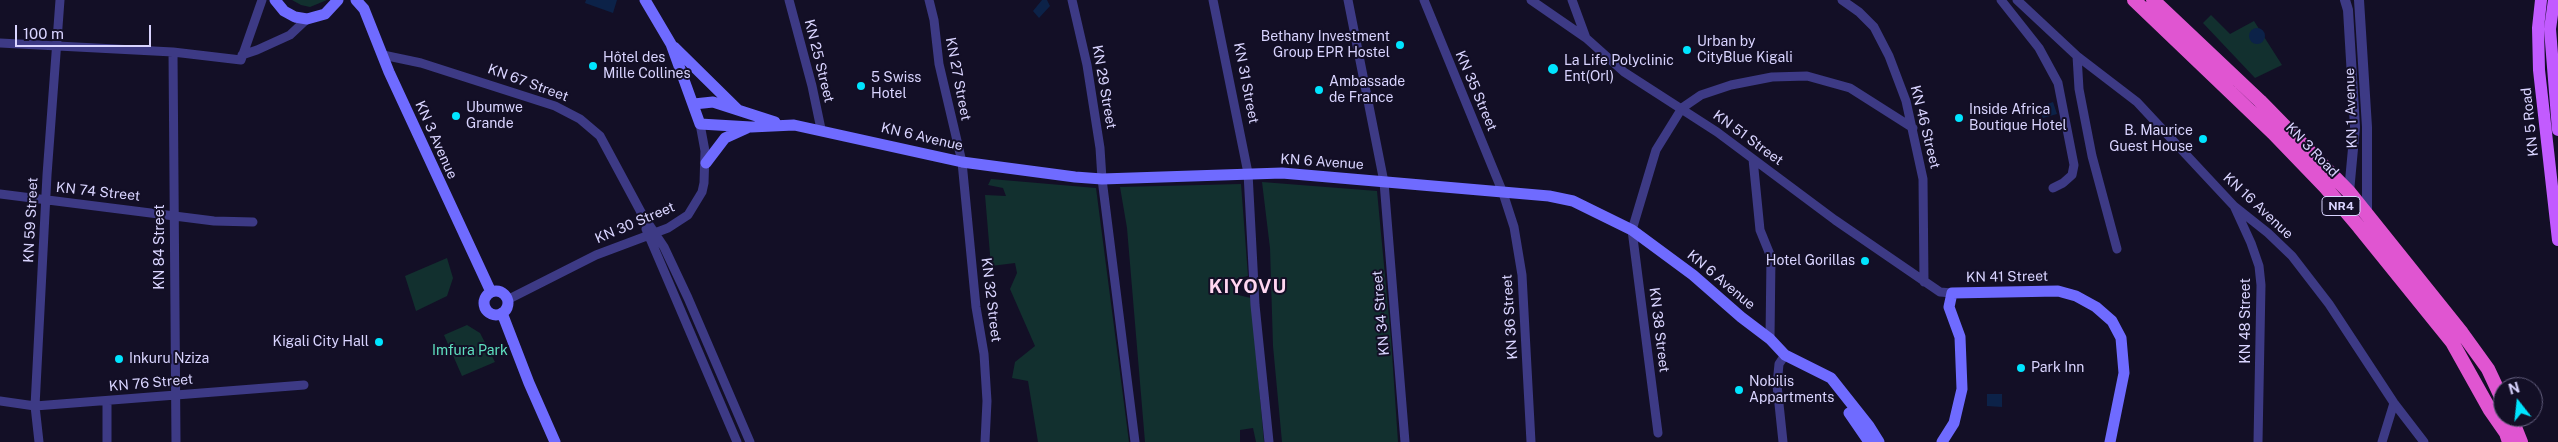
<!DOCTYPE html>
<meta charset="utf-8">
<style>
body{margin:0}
#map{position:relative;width:2558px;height:442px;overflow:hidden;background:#130f26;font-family:"Public Sans",sans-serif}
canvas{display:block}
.north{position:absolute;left:2493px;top:377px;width:50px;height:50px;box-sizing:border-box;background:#130f26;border:1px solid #625e7d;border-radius:50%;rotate:344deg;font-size:14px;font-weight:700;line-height:20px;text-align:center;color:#d9d4ff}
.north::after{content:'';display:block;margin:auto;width:18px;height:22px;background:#00e5ff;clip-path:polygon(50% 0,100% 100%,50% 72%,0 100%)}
.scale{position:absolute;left:15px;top:25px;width:136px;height:22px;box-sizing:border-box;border:2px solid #d9d4ff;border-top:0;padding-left:6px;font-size:15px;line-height:18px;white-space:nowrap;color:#d9d4ff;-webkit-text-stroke:4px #130f26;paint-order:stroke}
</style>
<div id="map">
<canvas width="2558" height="442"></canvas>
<div class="north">N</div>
<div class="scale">100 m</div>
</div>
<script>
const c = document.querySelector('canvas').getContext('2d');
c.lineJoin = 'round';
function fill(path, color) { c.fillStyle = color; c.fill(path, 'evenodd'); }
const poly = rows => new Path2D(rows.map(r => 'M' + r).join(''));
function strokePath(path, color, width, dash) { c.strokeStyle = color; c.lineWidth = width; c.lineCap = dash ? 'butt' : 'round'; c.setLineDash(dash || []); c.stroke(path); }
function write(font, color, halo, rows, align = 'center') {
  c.font = font + ' "Public Sans",sans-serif'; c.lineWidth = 4; c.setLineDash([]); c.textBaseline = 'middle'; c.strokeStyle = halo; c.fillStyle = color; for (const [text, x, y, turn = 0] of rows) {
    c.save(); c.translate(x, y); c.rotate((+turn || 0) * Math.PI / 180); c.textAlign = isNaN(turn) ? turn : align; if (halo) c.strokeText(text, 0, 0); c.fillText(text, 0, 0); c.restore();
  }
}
const green = poly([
 [292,0,327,0,310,7,301,5],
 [2211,15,2230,34,2254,21,2282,65,2255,78,2203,23],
 [991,179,1096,188,1129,442,1038,442,1028,381,1012,378,1015,362,1035,346,1010,289,1017,273,1015,263,991,266,985,195,1006,196,1003,188,988,185],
 [1262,182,1377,191,1391,339,1398,442,1282,442,1273,346,1270,248],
 [1241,184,1248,276,1235,279,1238,295,1251,298,1264,442,1256,442,1253,428,1240,430,1240,442,1145,442,1127,228,1120,187],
 [447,258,453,278,447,296,416,311,405,276],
 [467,325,480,333,495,362,462,376,444,335]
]);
const water = poly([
 [586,0,617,0,613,13,585,3],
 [1042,0,1047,0,1050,6,1039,18,1033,11],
 '2249 36a8 8 0 1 1 16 0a8 8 0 1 1-16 0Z',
 [2053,102,2057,114,2043,118,2039,107],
 [1987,394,2002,394,2002,407,1987,406]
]);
const minor = poly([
 [789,0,812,86,821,129],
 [929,0,934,20,939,64,962,162,976,307,984,354,987,401,985,442],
 [1072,0,1087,65,1100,148,1102,179,1135,442],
 [1213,0,1248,173,1255,305,1269,442],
 [1348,0,1384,182,1405,442],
 [1424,0,1503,193,1514,227,1522,275,1531,442],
 [1531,0,1586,38,1624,72,1717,132,1835,220,1940,292,1952,293],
 [1572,0,1586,38],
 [1842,0,1859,12,1874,27,1889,56,1906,101,1923,179,1924,282],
 [2001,0,2039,48,2058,83,2074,165,2072,175,2063,183,2053,188],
 [2017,0,2077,56,2137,102,2234,206,2268,233,2292,256,2329,304,2394,403,2424,442],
 [0,43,173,52,241,60,262,0],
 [173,52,176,442],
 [242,55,257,50,290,35,307,19],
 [383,55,421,63,555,106,580,119,600,136,642,214,664,247,688,298,750,442],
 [2077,56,2079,89,2092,156,2117,249],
 [1753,159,1760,230,1771,257,1770,339],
 [0,194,214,221,253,222],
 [2235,208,2251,243,2259,266,2261,285,2258,442],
 [646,229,737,442],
 [507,300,596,255,668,228,688,215,702,192,704,183,705,151,700,124],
 [0,401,35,406,304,385],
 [107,401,107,442],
 [1658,433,1632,230,1656,150,1682,108,1701,95,1731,85,1772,77,1807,76,1850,88,1913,128],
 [39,442,35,406,47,175,60,0],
 [1783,442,1777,385,1779,364,1785,355],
 [2382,442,2394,403]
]);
const tertiary = poly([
 [2345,0,2348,10,2355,127,2349,192],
 [2359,0,2367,127,2367,215]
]);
const secondary = poly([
 [275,0,284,11,295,17,307,19,325,14,338,0],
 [356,0,364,9,389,72,491,292],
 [645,0,671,44,700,124,751,127,794,125,962,162,1075,177,1102,179,1282,173,1549,196,1573,201,1632,230,1693,275,1741,317,1770,339,1785,355,1831,378,1869,426,1879,442],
 [674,47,737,109],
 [694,104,713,102,775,122],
 [706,163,725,138,747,128],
 '484 303a12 12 0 1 1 24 0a12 12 0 1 1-24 0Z',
 [502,313,529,383,555,442],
 [1849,413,1869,442],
 [1942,442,1954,423,1962,389,1960,337,1949,307,1952,293,2058,291,2076,296,2096,307,2112,321,2121,338,2124,373,2110,442]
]);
const primary = poly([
 [2541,0,2538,28,2539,70,2558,240],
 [2554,0,2550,29,2558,130]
]);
const trunk = poly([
 [2134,0,2273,133,2326,188,2359,227,2452,342,2490,410,2506,433,2509,442],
 [2153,0,2260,101,2349,192,2462,333,2488,369,2503,401],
 [2511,417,2521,442]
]);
const markers = [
 [1400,45,5,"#00e5ff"],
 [1687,50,5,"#00e5ff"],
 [593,66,5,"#00e5ff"],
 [1553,69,6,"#00e5ff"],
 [861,86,5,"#00e5ff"],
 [1319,90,5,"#00e5ff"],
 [456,116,5,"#00e5ff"],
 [1959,118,5,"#00e5ff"],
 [2203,139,5,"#00e5ff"],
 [1865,261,5,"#00e5ff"],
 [379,342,5,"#00e5ff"],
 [119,359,5,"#00e5ff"],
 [2021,368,5,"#00e5ff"],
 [1739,390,5,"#00e5ff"]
];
const shields = [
 [2341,206,38]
];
const shieldNames = [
 ["NR4",2341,206]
];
const poiNames = [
 ["Bethany Investment",1390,37,"right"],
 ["Group EPR Hostel",1390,53,"right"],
 ["Urban by",1697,42],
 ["CityBlue Kigali",1697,58],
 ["Hôtel des",603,58],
 ["Mille Collines",603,74],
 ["La Life Polyclinic",1564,61],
 ["Ent(Orl)",1564,77],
 ["5 Swiss",871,78],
 ["Hotel",871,94],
 ["Ambassade",1329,82],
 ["de France",1329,98],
 ["Ubumwe",466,108],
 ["Grande",466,124],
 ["Inside Africa",1969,110],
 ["Boutique Hotel",1969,126],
 ["B. Maurice",2193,131,"right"],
 ["Guest House",2193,147,"right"],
 ["Hotel Gorillas",1855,261,"right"],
 ["Kigali City Hall",369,342,"right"],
 ["Inkuru Nziza",129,359],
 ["Park Inn",2031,368],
 ["Nobilis",1749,382],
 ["Appartments",1749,398]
];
const streetNames = [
 ["KN 25 Street",819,61,76],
 ["KN 27 Street",958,79,79],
 ["KN 67 Street",528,83,20],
 ["KN 31 Street",1246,83,79],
 ["KN 29 Street",1104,87,80],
 ["KN 35 Street",1476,91,67],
 ["KN 1 Avenue",2351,108,-92],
 ["KN 5 Road",2530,122,-96],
 ["KN 46 Street",1925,127,76],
 ["KN 6 Avenue",922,137,13],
 ["KN 51 Street",1748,138,36],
 ["KN 3 Avenue",436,140,66],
 ["KN 3 Road",2312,150,46],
 ["KN 6 Avenue",1322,162,4],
 ["KN 74 Street",98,192,6],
 ["KN 16 Avenue",2258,206,43],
 ["KN 59 Street",31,220,-87],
 ["KN 30 Street",635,223,-23],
 ["KN 84 Street",160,247,-90],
 ["KN 41 Street",2007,277,-1],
 ["KN 6 Avenue",1721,280,40],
 ["KN 32 Street",991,300,83],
 ["KN 34 Street",1381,313,-95],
 ["KN 36 Street",1510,317,-94],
 ["KN 48 Street",2246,321,-90],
 ["KN 38 Street",1659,330,83],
 ["KN 76 Street",151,383,-5]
];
const parkNames = [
 ["Imfura Park",470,351]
];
const districtNames = [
 ["KIYOVU",1248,287]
];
fill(green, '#12302f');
fill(water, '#0c2248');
strokePath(minor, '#3d3a85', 9);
strokePath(tertiary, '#3d3a85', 10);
strokePath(secondary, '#6f6bff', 11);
strokePath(primary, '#c25bff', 12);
strokePath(trunk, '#e055d1', 14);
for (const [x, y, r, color] of markers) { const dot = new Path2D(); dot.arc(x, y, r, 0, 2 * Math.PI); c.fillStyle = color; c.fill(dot); strokePath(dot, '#130f26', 2); }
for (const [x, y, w] of shields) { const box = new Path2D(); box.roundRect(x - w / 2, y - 9.5, w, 19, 4); c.fillStyle = '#130f26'; c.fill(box); strokePath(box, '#d9d4ff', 1); }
write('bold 12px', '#d9d4ff', null, shieldNames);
write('14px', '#d9d4ff', '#130f26', poiNames, 'left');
write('14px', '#d9d4ff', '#130f26', streetNames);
write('14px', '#5fe0c0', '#130f26', parkNames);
c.letterSpacing = '1px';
write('bold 19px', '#ffd6f0', '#130f26', districtNames);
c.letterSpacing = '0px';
</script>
